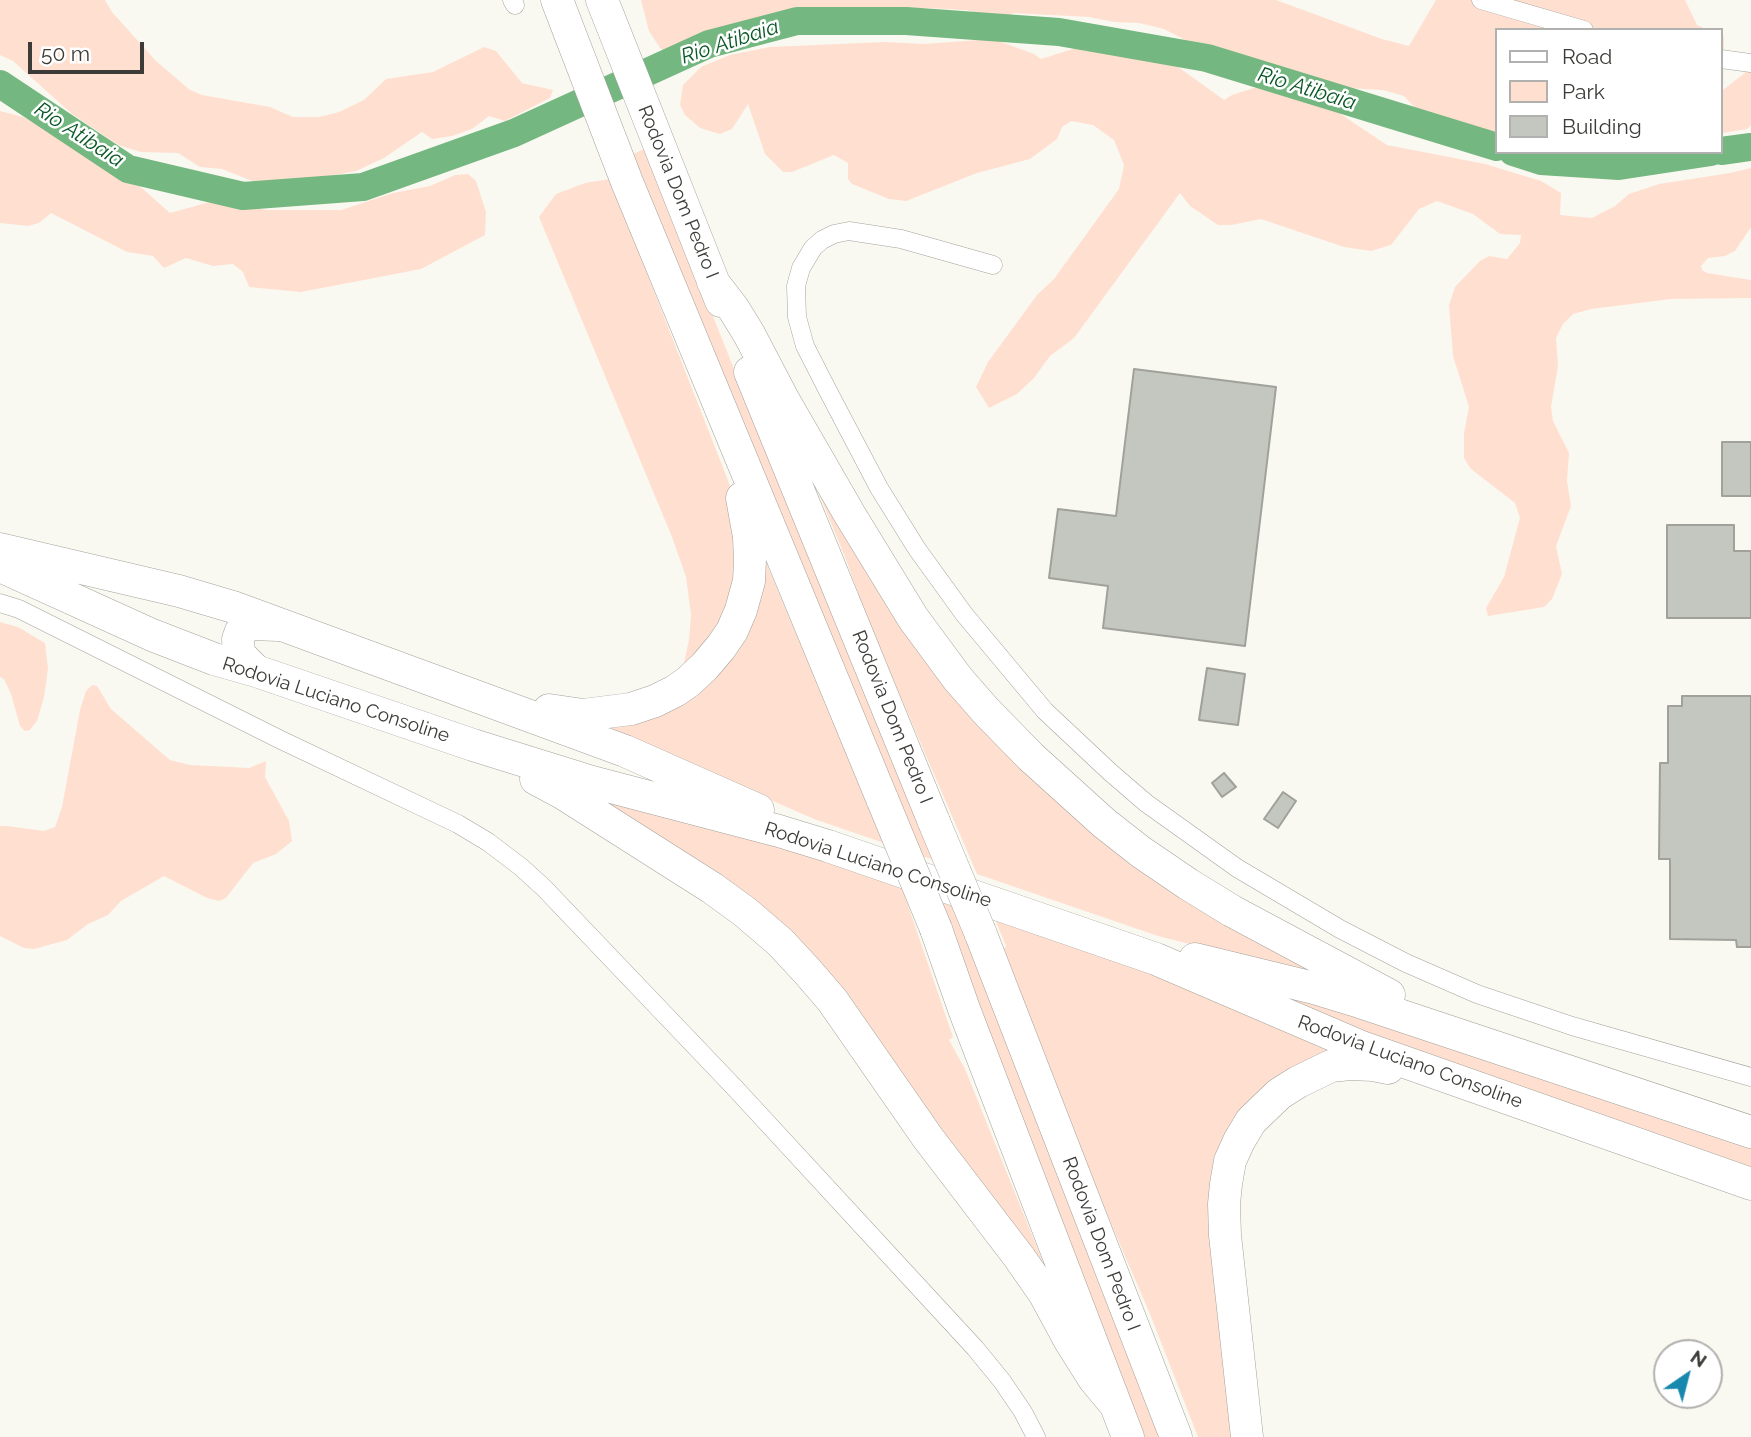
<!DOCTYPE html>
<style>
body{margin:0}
#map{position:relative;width:1751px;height:1437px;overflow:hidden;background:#faf9f1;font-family:Raleway,sans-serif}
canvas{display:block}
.legend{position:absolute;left:1495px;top:28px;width:228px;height:126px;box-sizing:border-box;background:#fff;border:2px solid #b1b1af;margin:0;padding:9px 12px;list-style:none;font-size:21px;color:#3c3b38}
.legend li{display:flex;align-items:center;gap:14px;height:35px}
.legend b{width:35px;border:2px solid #b1b1af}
.north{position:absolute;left:1653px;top:1339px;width:70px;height:70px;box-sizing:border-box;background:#fff;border:2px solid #b1b1af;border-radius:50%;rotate:35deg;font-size:19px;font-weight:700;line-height:28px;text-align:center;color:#3c3b38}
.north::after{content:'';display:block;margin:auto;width:24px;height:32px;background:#1888ae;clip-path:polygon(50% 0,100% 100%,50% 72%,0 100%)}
.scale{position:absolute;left:28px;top:42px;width:116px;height:32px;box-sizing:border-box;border:4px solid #3c3b38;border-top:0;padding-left:9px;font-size:21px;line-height:24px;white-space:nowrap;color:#3c3b38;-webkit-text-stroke:5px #fff;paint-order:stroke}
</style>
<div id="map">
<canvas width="1751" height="1437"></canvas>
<ul class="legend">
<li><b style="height:9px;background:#fff"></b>Road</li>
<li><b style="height:19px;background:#ffdfd0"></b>Park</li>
<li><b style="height:19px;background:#c4c7c0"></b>Building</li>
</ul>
<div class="north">N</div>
<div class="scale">50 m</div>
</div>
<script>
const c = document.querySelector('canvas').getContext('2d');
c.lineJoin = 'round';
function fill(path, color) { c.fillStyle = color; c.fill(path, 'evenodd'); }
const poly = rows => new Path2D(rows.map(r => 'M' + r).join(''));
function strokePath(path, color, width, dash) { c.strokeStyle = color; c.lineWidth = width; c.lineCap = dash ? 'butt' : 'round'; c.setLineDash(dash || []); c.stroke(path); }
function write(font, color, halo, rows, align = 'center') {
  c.font = font + ' Raleway,sans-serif'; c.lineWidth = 5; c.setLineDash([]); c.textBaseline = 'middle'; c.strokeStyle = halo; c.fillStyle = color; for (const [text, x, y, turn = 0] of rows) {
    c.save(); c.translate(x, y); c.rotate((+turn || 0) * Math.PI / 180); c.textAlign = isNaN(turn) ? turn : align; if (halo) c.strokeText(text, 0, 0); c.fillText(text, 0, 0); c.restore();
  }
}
const green = poly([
 [0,0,105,0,112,12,156,61,190,90,202,95,270,107,293,117,319,117,339,112,364,100,386,79,433,72,484,47,496,51,522,83,553,90,550,98,505,121,489,116,472,129,452,136,432,139,422,132,384,158,356,171,298,182,260,184,222,169,200,167,178,153,141,152,118,145,72,114,13,61,0,55],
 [641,0,1276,0,1382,39,1409,46,1436,0,1685,0,1697,25,1708,30,1497,30,1497,143,1472,137,1414,107,1404,96,1383,90,1327,87,1300,84,1274,79,1205,53,1185,40,1164,29,1139,23,1114,22,1089,17,1013,13,1008,18,965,10,927,8,883,11,830,22,768,19,705,36,666,52,660,48,649,31],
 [1721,36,1724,37,1723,90,1751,68,1751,125,1747,129,1723,133,1721,135],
 [993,39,1034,54,1041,59,1079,47,1084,47,1085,43,1086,47,1132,51,1163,56,1224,100,1232,95,1254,88,1271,89,1330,107,1387,145,1485,164,1541,181,1561,193,1560,215,1592,218,1615,206,1629,194,1659,184,1730,173,1751,168,1751,227,1735,251,1725,256,1708,258,1701,266,1702,270,1707,273,1751,280,1751,298,1671,299,1591,309,1573,314,1563,324,1556,338,1558,366,1551,407,1553,421,1569,453,1567,481,1571,506,1556,546,1562,574,1552,599,1544,607,1488,616,1486,608,1504,577,1520,518,1515,503,1471,469,1464,458,1464,433,1469,407,1453,356,1449,305,1455,287,1480,261,1489,256,1507,259,1520,243,1521,235,1500,234,1473,214,1437,201,1419,209,1391,245,1371,251,1344,247,1261,219,1232,225,1218,225,1190,206,1180,193,1074,338,1050,356,1034,378,1017,394,989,408,976,387,988,362,1037,295,1054,279,1119,189,1124,165,1114,140,1093,125,1071,121,1062,127,1057,139,1030,159,977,173,906,201,889,199,852,184,848,179,848,163,834,155,792,172,783,172,765,154,748,104,732,129,720,134,700,128,685,115,680,105,683,85,701,67,730,55,770,47,884,42,924,44],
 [0,111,23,117,125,173,170,213,217,200,267,210,341,210,393,193,430,186,455,175,468,174,476,181,486,212,485,235,421,269,301,292,249,287,243,272,233,264,213,266,186,258,164,268,153,256,127,252,51,213,39,223,28,226,0,223],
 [646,148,736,374,940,862,919,855,631,155],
 [610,179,729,483,738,509,735,604,681,677,689,640,691,614,686,577,672,537,539,217,556,194,585,183],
 [806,462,978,714,1331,980,1158,936,977,874,871,628,845,557],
 [759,546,884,843,814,819,606,728,694,685],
 [0,622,18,627,45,643,48,669,44,697,37,721,30,730,25,731,20,726,11,694,4,679,0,677],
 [92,685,97,686,111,709,170,760,190,765,249,768,266,761,265,777,289,821,292,841,276,854,253,863,226,898,219,901,207,898,164,876,121,901,108,915,88,924,67,940,34,949,24,948,0,936,0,826,7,826,44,831,55,827,62,807,80,710,86,691],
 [598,798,815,857,901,885,953,1037,949,1040,965,1069,1051,1282,947,1143,848,1000],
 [936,896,956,902,1166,1437,1141,1437],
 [992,912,1165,975,1342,1057,1239,1128,1242,1437,1198,1437,1150,1314,1091,1177,1004,949,1006,946],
 [1219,978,1293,990,1751,1141,1751,1175]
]);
const river = poly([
 [0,84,128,169,243,196,363,187,514,133,709,44,797,21,906,21,1059,32,1207,58,1497,147],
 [1721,151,1751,147],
 [1513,152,1541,161,1619,166,1711,152]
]);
const building = poly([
 [1134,369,1276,387,1245,646,1103,628,1108,586,1049,578,1058,509,1116,516,1134,369],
 [1722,442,1751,442,1751,496,1722,496,1722,442],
 [1667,525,1734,525,1734,551,1751,551,1751,618,1667,618,1667,525],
 [1207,668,1245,674,1238,725,1199,720,1207,668],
 [1682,696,1751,696,1751,947,1737,947,1736,940,1670,939,1670,859,1659,859,1660,763,1668,763,1668,706,1682,706,1682,696],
 [1224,773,1236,787,1222,797,1212,783,1224,773],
 [1283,792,1296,801,1278,828,1264,819,1283,792]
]);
const street = poly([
 [512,0,515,5],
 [1481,0,1584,30],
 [1721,59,1751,63],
 [993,265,901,239,849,231,834,234,822,240,813,248,801,268,796,286,797,317,805,346,828,391,879,488,917,549,964,614,1045,711,1110,772,1146,803,1237,868,1340,929,1406,963,1477,994,1572,1026,1751,1077],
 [0,603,19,609,281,740,458,824,488,842,521,867,544,888,734,1087,975,1348,1002,1381,1023,1412,1036,1437]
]);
const highway = poly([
 [557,0,627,182,883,801],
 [602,0,721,301],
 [713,282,733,308,749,334,783,399,850,515,913,618,958,679,986,711,1031,757,1104,823,1141,852,1188,884,1232,911,1389,995],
 [750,372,934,822],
 [0,549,179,591,233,607,625,751,758,810],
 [0,566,152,635,214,659,256,671,473,745,592,782,779,831,828,846,1156,959,1359,1046,1751,1184],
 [256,671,239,654,238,639,241,631,245,627,252,624,278,625],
 [549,710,583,715,631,709,655,701,675,691,688,682,705,666,721,647,732,631,741,610,749,581,750,560,749,537,742,498],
 [536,779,564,794,712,888,745,912,780,942,807,971,832,1000,928,1138,1019,1257,1044,1293,1070,1341,1094,1379,1114,1403],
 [936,929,964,1009,1128,1437],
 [980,932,1176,1437],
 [1195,959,1314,988,1360,1002,1751,1132],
 [1247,1437,1225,1235,1224,1204,1226,1184,1230,1161,1239,1141,1251,1121,1279,1094,1298,1082,1331,1066,1350,1064,1373,1065,1388,1068]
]);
const highwayBridge = poly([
 [883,801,936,929],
 [934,822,980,932]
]);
const streetNames = [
 ["Rodovia Dom Pedro I",678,192,68],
 ["Rodovia Luciano Consoline",336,700,18],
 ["Rodovia Dom Pedro I",892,717,68],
 ["Rodovia Luciano Consoline",878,865,18],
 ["Rodovia Luciano Consoline",1410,1062,20],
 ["Rodovia Dom Pedro I",1101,1244,69]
];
const waterNames = [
 ["Rio Atibaia",730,42,-18],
 ["Rio Atibaia",1307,89,17],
 ["Rio Atibaia",79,135,33]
];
fill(green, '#ffdfd0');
strokePath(river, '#74b781', 28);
fill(building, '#c4c7c0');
strokePath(building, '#9fa19a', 2);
strokePath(street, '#a3a29b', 19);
strokePath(highway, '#a3a29b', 33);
strokePath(street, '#fff', 18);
strokePath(highway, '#fff', 32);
strokePath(highwayBridge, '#a3a29b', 33, []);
strokePath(highwayBridge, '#fff', 32);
write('19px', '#3c3b38', '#fff', streetNames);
write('italic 21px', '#0a5825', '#fff', waterNames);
</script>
